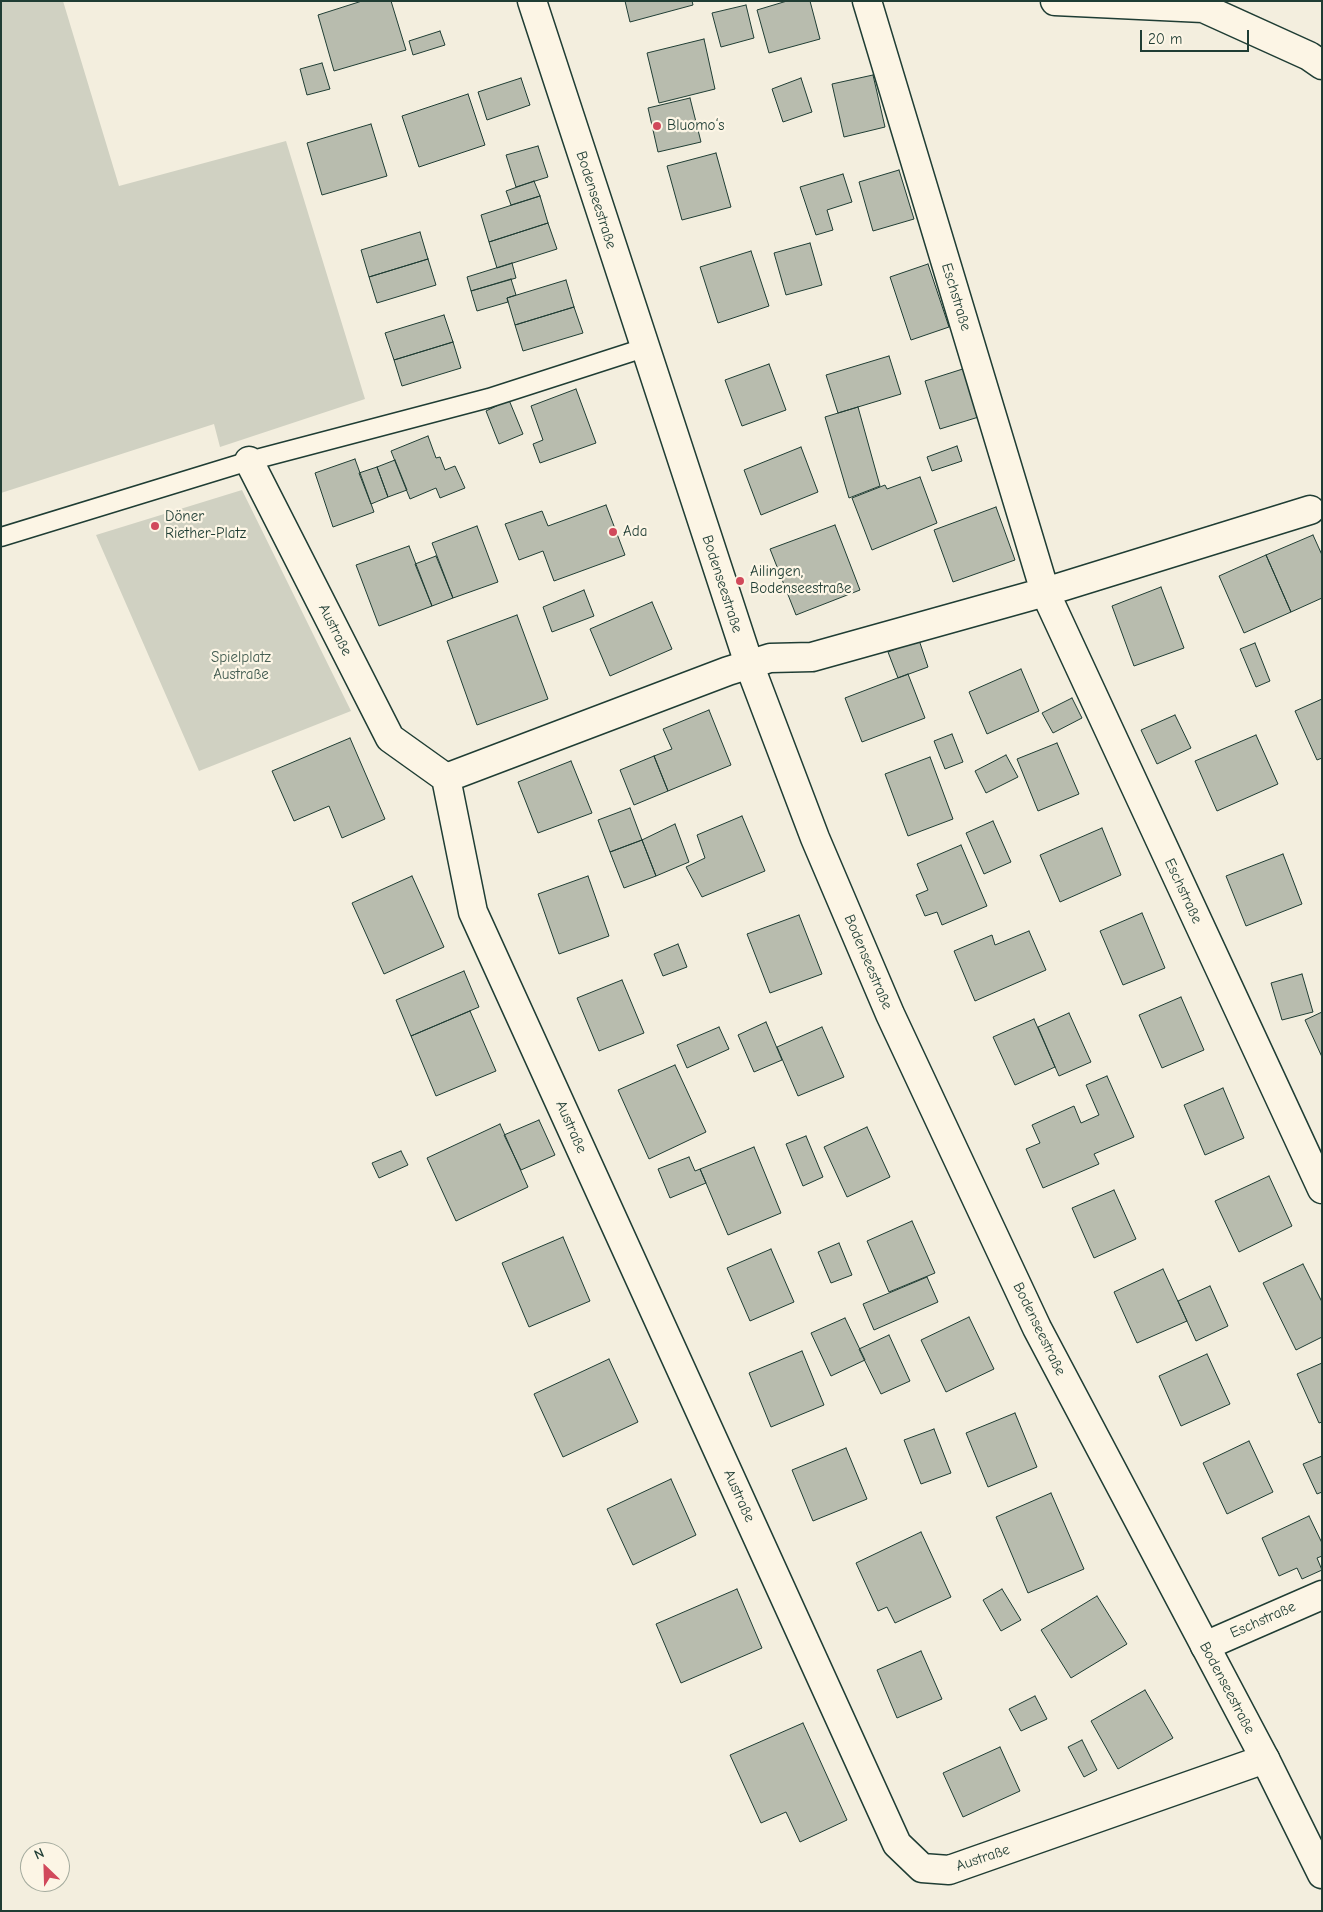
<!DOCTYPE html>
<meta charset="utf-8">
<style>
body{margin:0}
#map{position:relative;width:1323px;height:1912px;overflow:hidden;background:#f3eede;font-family:"Comic Neue",sans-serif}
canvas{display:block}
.frame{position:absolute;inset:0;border:2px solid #1f3d34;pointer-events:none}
.north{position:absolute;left:20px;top:1842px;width:50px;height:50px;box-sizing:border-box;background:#fcf5e5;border:1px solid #a4ab9e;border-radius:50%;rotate:336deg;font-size:14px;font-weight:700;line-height:20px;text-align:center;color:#1f3d34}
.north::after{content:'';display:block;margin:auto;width:18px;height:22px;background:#d1495b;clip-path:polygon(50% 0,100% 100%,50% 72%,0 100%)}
.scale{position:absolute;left:1140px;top:30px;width:109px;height:22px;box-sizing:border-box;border:2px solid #1f3d34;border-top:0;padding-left:6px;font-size:15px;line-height:18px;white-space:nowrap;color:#1f3d34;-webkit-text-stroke:4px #fcf5e5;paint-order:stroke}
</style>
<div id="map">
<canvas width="1323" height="1912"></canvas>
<div class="frame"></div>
<div class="north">N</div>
<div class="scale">20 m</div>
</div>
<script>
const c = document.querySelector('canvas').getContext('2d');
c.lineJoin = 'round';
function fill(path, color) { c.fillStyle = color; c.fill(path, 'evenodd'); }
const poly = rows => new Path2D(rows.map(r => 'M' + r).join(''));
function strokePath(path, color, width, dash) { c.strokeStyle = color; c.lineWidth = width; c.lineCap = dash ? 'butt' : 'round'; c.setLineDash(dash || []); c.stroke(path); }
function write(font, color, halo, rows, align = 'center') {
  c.font = font + ' "Comic Neue",sans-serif'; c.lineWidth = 4.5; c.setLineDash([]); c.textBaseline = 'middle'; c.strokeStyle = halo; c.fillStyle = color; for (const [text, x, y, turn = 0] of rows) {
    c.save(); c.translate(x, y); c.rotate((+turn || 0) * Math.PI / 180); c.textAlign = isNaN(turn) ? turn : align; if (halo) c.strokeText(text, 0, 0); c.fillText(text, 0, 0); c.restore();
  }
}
const green = poly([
 [1,1,63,1,119,186,286,141,365,399,220,447,214,424,1,493],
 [242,490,351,711,199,771,96,535]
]);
const building = poly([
 [362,1,391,1,406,50,334,71,318,15,362,1],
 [625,1,692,1,693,5,630,22,625,1],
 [787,1,810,1,820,39,769,53,757,10,787,1],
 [746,5,754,38,721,47,712,13,746,5],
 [440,31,445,45,413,55,409,41,440,31],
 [704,39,715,89,659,103,647,53,704,39],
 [322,63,330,89,307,95,300,69,322,63],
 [873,75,885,127,844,137,832,84,873,75],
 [521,78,530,105,487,120,478,92,521,78],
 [801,78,812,112,783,122,772,89,801,78],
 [468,94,485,145,419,167,402,116,468,94],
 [690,98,701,142,658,152,648,108,690,98],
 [371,124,387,176,322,195,307,143,371,124],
 [538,146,548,177,516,187,506,155,538,146],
 [716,153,731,207,682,220,667,166,716,153],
 [899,170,914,219,873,231,859,182,899,170],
 [843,174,852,202,827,210,833,230,816,235,800,187,843,174],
 [534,181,540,196,511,205,506,191,534,181],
 [540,196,548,223,489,242,481,215,540,196],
 [548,223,557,249,497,268,489,242,548,223],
 [420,232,428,259,369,277,361,250,420,232],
 [810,243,822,285,786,295,774,253,810,243],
 [751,251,769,306,718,323,700,267,751,251],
 [428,259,436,285,377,303,369,277,428,259],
 [512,263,516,278,471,291,467,277,512,263],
 [928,264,949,327,911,340,890,277,928,264],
 [511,279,516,295,507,298,508,302,477,311,471,291,511,279],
 [566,280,574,307,515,325,507,298,566,280],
 [574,307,583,333,523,351,515,325,574,307],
 [444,315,453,342,394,360,385,333,444,315],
 [453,342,461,368,402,386,394,360,453,342],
 [889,356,901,394,838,413,826,375,889,356],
 [769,364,786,410,742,426,725,380,769,364],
 [969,367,985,415,940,429,925,381,969,367],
 [576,389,596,443,540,463,533,444,543,440,531,406,576,389],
 [509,400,523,434,499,444,486,411,509,400],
 [858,407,880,486,849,498,825,417,858,407],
 [428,436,436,458,440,457,445,470,455,466,465,488,440,498,436,488,410,499,391,451,428,436],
 [957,446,962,461,932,471,927,457,957,446],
 [801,447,818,492,761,515,744,470,801,447],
 [355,459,374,512,333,527,315,473,355,459],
 [395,460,407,490,388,497,377,467,395,460],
 [377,467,388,497,371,504,359,473,377,467],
 [920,477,937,523,872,550,852,498,885,485,887,489,920,477],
 [606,505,625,555,554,581,543,551,519,560,505,524,542,511,548,526,606,505],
 [996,507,1015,560,953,582,934,530,996,507],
 [835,525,860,590,796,615,770,549,835,525],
 [477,526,498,582,453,598,432,543,477,526],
 [1313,535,1322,555,1322,598,1291,612,1266,555,1313,535],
 [409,546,432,606,379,626,356,565,409,546],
 [1266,555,1291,612,1244,633,1219,576,1266,555],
 [436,556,453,598,432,606,415,564,436,556],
 [1161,587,1184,648,1134,666,1112,606,1161,587],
 [584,590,594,616,552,632,543,607,584,590],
 [652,602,672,649,610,676,590,629,652,602],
 [517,615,548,699,477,725,447,641,517,615],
 [919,640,928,667,898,678,888,652,919,640],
 [1255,643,1270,681,1256,687,1240,649,1255,643],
 [1021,669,1039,711,987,734,969,692,1021,669],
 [908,674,925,718,862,742,845,698,908,674],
 [1072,698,1082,718,1053,733,1042,713,1072,698],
 [1322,699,1322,758,1317,760,1295,711,1322,699],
 [709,710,731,765,668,791,654,756,672,749,663,729,709,710],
 [1175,715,1191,748,1157,764,1141,730,1175,715],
 [952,734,963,762,945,769,934,741,952,734],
 [1256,735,1278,784,1217,811,1195,761,1256,735],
 [350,738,385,819,342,838,329,806,294,821,272,771,350,738],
 [1057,743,1079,794,1038,811,1017,759,1057,743],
 [1006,755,1018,777,986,793,975,771,1006,755],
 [654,756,668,791,634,805,620,770,654,756],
 [930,757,953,819,908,836,885,774,930,757],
 [571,761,592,813,538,833,518,782,571,761],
 [630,808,642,840,610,852,598,820,630,808],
 [742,816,765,871,702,897,686,867,705,858,697,835,742,816],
 [993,821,1011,862,984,874,966,833,993,821],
 [675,824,689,862,656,876,642,840,675,824],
 [1102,828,1121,875,1060,902,1040,855,1102,828],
 [642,840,656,876,624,888,610,852,642,840],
 [961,845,987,906,942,925,937,912,925,916,916,895,928,890,917,864,961,845],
 [1283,854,1302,904,1246,926,1226,876,1283,854],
 [412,876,444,947,384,974,352,903,412,876],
 [588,876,609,936,559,954,538,894,588,876],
 [1142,913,1165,968,1123,985,1100,931,1142,913],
 [799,915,822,974,770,993,747,934,799,915],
 [1029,931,1046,970,975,1001,954,951,992,935,995,945,1029,931],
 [678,944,687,967,663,976,654,954,678,944],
 [464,971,479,1007,411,1036,396,1000,464,971],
 [1302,974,1313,1012,1282,1020,1271,983,1302,974],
 [622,980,644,1033,599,1051,577,998,622,980],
 [1181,997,1204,1050,1162,1068,1139,1015,1181,997],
 [470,1011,496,1071,436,1096,411,1036,470,1011],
 [1322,1012,1322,1057,1305,1020,1322,1012],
 [1069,1013,1091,1062,1059,1076,1038,1027,1069,1013],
 [1034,1019,1055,1067,1015,1085,993,1037,1034,1019],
 [766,1022,782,1060,754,1072,738,1035,766,1022],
 [719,1027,729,1049,687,1068,677,1045,719,1027],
 [822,1027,844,1077,798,1096,777,1047,822,1027],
 [675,1065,706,1132,649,1159,618,1090,675,1065],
 [1107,1076,1134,1137,1094,1154,1099,1164,1043,1188,1026,1149,1040,1143,1032,1125,1074,1106,1081,1123,1099,1115,1086,1085,1107,1076],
 [1223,1088,1244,1138,1205,1155,1184,1105,1223,1088],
 [539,1120,555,1155,521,1170,504,1135,539,1120],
 [500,1124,528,1187,456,1221,427,1158,500,1124],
 [867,1127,890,1177,847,1197,824,1147,867,1127],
 [806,1136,823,1177,803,1186,786,1144,806,1136],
 [754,1147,781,1213,728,1235,700,1169,754,1147],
 [401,1151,408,1165,379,1178,372,1163,401,1151],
 [689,1157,695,1171,700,1169,706,1183,670,1198,658,1169,689,1157],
 [1269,1176,1292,1226,1239,1252,1215,1201,1269,1176],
 [1114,1190,1136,1239,1094,1258,1072,1208,1114,1190],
 [912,1221,935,1273,889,1292,867,1241,912,1221],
 [563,1237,590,1301,529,1327,502,1263,563,1237],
 [839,1243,852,1275,831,1283,818,1252,839,1243],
 [771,1249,794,1302,750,1321,727,1268,771,1249],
 [1303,1264,1322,1302,1322,1337,1296,1350,1263,1283,1303,1264],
 [1163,1269,1187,1321,1137,1343,1114,1292,1163,1269],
 [927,1277,938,1302,874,1330,863,1304,927,1277],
 [1210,1286,1228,1326,1196,1341,1178,1301,1210,1286],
 [969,1317,994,1369,946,1392,921,1340,969,1317],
 [845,1318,865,1360,831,1376,811,1333,845,1318],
 [889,1335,910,1381,881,1394,859,1349,889,1335],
 [802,1351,824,1405,771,1427,749,1373,802,1351],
 [1207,1354,1230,1404,1181,1426,1159,1376,1207,1354],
 [609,1359,638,1422,563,1457,534,1394,609,1359],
 [1322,1363,1322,1422,1319,1423,1297,1374,1322,1363],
 [1015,1413,1037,1467,988,1487,966,1433,1015,1413],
 [934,1429,951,1473,921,1484,904,1440,934,1429],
 [1249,1441,1273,1492,1227,1514,1203,1463,1249,1441],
 [846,1448,867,1499,813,1521,792,1470,846,1448],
 [1322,1456,1322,1492,1317,1494,1303,1464,1322,1456],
 [671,1479,696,1535,633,1565,607,1509,671,1479],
 [1051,1493,1084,1569,1028,1593,996,1517,1051,1493],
 [1309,1516,1322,1543,1322,1556,1317,1558,1322,1570,1302,1579,1297,1568,1279,1576,1262,1538,1309,1516],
 [921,1532,951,1597,895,1623,887,1607,878,1611,856,1563,921,1532],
 [737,1589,762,1648,681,1683,656,1624,737,1589],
 [1002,1589,1021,1620,1001,1631,983,1600,1002,1589],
 [1097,1596,1127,1644,1071,1678,1041,1630,1097,1596],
 [921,1651,942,1699,897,1718,877,1670,921,1651],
 [1145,1690,1173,1738,1118,1769,1091,1721,1145,1690],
 [1035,1696,1047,1719,1021,1731,1009,1709,1035,1696],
 [803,1723,847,1820,800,1842,786,1812,761,1823,730,1755,803,1723],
 [1082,1740,1097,1770,1084,1777,1068,1747,1082,1740],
 [1000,1747,1020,1791,963,1817,943,1773,1000,1747]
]);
const service = poly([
 [1,537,249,461,489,398,644,348]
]);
const minor = poly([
 [867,1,1045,592,1322,1189],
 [1055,1,1203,8,1309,56,1322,65],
 [249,461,390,738,446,778,473,912,897,1844,922,1868,949,1870,1265,1759],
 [446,778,728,671,770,658,812,657,1045,592,1310,510],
 [1205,1646,1322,1595]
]);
const secondary = poly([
 [532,1,749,664,815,838,890,1014,1037,1328,1265,1759,1322,1874]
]);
const markers = [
 [657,126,5,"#d1495b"],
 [155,526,5,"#d1495b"],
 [613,532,5,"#d1495b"],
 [740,581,5,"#d1495b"]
];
const poiNames = [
 ["Bluomo‘s",667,126],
 ["Döner",165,517],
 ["Riether-Platz",165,534],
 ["Ada",623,532],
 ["Ailingen,",750,572],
 ["Bodenseestraße",750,589]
];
const streetNames = [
 ["Bodenseestraße",596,200,72],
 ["Eschstraße",956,297,73],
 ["Bodenseestraße",722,584,72],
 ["Austraße",335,630,63],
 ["Eschstraße",1183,891,65],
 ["Bodenseestraße",868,962,67],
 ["Austraße",571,1127,66],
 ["Bodenseestraße",1039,1329,64],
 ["Austraße",739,1496,66],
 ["Eschstraße",1263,1620,-24],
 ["Bodenseestraße",1227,1688,62],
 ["Austraße",983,1858,-19]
];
const parkNames = [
 ["Spielplatz",241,658],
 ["Austraße",241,675]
];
fill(green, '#d0d1c2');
fill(building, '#b8bcae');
strokePath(building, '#1f3d34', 1);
strokePath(service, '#1f3d34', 21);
strokePath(minor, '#1f3d34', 31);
strokePath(secondary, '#1f3d34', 31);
strokePath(service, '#fcf5e5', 18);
strokePath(minor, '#fcf5e5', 28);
strokePath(secondary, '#fcf5e5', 28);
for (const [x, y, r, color] of markers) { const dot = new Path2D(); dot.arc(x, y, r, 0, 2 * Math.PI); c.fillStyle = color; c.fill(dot); strokePath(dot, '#fcf5e5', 2); }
write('15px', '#1f3d34', '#fcf5e5', poiNames, 'left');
write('15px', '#1f3d34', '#fcf5e5', streetNames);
write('15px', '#425b50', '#fcf5e5', parkNames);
</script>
